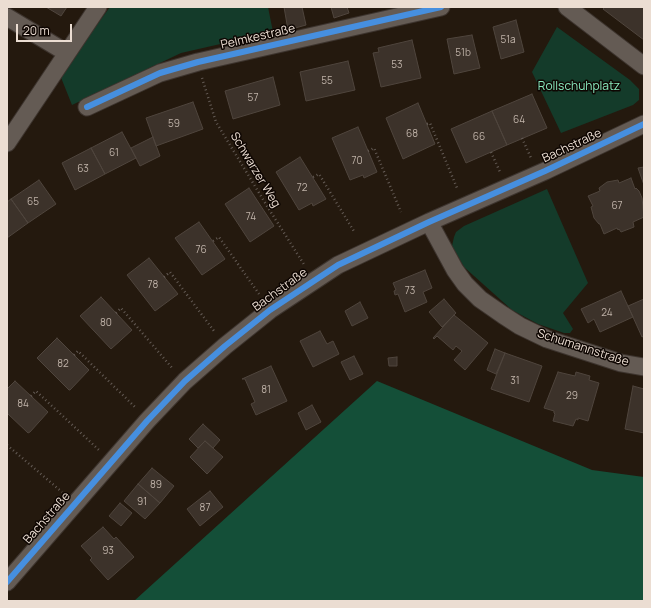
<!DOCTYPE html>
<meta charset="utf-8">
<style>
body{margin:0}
#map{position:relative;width:651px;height:608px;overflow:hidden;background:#24190e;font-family:Manrope,sans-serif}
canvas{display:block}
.frame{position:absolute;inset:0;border:8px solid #ebddd2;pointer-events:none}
.scale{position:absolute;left:16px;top:24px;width:56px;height:18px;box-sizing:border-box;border:2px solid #ebddd2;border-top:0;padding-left:5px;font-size:12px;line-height:14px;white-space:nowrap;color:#ebddd2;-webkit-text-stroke:3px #0e0602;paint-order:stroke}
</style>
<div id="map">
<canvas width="651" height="608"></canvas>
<div class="frame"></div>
<div class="scale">20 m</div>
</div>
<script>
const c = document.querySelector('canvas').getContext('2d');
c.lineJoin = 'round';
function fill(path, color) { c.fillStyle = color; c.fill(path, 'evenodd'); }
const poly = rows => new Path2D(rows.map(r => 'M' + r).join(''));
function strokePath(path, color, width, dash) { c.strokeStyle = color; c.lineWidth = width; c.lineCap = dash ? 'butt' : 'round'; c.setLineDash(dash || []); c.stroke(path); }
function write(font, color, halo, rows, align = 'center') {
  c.font = font + ' Manrope,sans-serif'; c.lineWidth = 3; c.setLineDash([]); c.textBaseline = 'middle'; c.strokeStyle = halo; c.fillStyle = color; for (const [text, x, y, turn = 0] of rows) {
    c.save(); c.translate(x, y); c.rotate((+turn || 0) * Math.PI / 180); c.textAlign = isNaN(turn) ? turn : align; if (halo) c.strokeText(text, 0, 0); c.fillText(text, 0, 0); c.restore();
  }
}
const green = poly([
 [110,7,268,7,273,32,181,53,72,105,60,75],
 [557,27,630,80,639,89,639,100,633,105,561,133,532,72],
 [547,189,588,283,563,313,573,329,570,333,564,333,538,324,512,310,464,267,452,246,454,237,456,232,464,226]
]);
const forest = poly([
 [377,381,592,470,644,477,644,601,134,601]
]);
const building = poly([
 [46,7,68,7,67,7,61,16,46,7],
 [284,7,302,7,306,25,288,30,284,7],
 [331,7,347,7,349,13,334,18,331,7],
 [605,7,644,7,644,40,603,9,605,7],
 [516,20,524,52,501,59,493,27,516,20],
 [472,35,480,68,454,74,447,39,472,35],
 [412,40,421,78,381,87,373,53,379,52,378,48,412,40],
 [348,61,355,90,306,101,300,72,348,61],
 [273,77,280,105,233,119,225,91,273,77],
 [532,94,547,128,507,145,492,111,532,94],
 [193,102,203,129,156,146,146,118,193,102],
 [418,103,435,144,403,159,386,118,418,103],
 [492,111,507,145,466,163,451,129,492,111],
 [358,127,377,172,364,178,363,175,350,180,332,138,358,127],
 [122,132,136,158,105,174,91,148,122,132],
 [153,137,160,156,140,166,131,148,153,137],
 [91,148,105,174,75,190,62,163,91,148],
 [300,157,326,199,313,206,312,203,299,210,276,172,300,157],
 [644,167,644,185,638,168,644,167],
 [631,178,635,189,636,188,639,191,642,198,644,217,633,222,634,227,621,232,619,229,618,230,617,228,604,234,600,224,599,224,594,218,591,207,593,206,588,196,600,191,599,188,607,182,618,180,619,183,631,178],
 [39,180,56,204,28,223,11,199,39,180],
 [249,188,274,226,250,242,225,204,249,188],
 [11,199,28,223,7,238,7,202,11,199],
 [199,222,225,259,202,275,175,238,199,222],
 [149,258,178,294,155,311,127,275,149,258],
 [425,270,432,288,423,292,427,302,405,312,398,294,395,295,394,291,396,290,393,283,425,270],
 [621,291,633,317,600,332,594,319,588,323,581,309,621,291],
 [101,297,132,330,111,349,80,316,101,297],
 [444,299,456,313,442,327,429,312,444,299],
 [644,299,644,336,642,337,628,306,644,299],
 [360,302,368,318,352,326,345,311,360,302],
 [454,315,488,343,465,370,454,360,462,351,456,346,453,350,437,336,434,339,433,338,454,315],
 [320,331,327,344,333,341,339,354,313,367,300,341,320,331],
 [57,338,89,370,70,390,69,390,37,358,57,338],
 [495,349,505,353,496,374,487,370,495,349],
 [505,353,542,366,529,402,491,389,505,353],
 [354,356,363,374,350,380,341,362,354,356],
 [397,357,397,366,389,366,388,358,397,357],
 [271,366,287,401,256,415,251,404,255,402,245,379,242,379,271,366],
 [558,372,575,376,576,372,590,376,589,380,599,383,588,421,578,418,578,420,576,419,573,426,553,421,555,414,554,413,554,411,544,408,558,372],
 [15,381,48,412,30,432,28,433,7,413,7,389,15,381],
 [633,386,644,389,644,433,625,429,633,386],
 [312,405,321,422,306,430,298,413,312,405],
 [203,424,220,440,213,448,205,441,198,448,189,439,203,424],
 [205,441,223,457,207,474,190,457,205,441],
 [152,468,174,486,160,503,138,484,152,468],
 [138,484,160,503,145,519,124,501,138,484],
 [210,491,223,507,200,526,187,509,210,491],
 [120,503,132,513,121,526,109,516,120,503],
 [103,527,114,539,116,537,134,557,108,580,90,560,92,558,81,546,103,527]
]);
const path = poly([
 [202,78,216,122,267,206,305,266],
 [427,124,430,123,457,188],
 [522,138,531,158],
 [368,151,374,148,401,212],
 [491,152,500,172],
 [313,177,319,174,355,233],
 [213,241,219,237,259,294],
 [164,277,170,272,214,331],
 [116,313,121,308,173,369],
 [74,355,78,351,136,408],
 [31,396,36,391,99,450],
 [7,445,62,492]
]);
const minor = poly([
 [567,7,644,66],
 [7,17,67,53],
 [87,107,160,73,198,62,441,7],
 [7,143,98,7],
 [429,222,455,270,465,284,480,299,503,315,520,326,547,339,621,363,644,367],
 [7,582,147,421,185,381,225,346,270,310,338,265,429,222,545,171,644,124]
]);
const cycleway = poly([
 [87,107,160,73,198,62,441,7],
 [7,582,147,421,185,381,225,346,270,310,338,265,429,222,545,171,644,124]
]);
const numberNames = [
 ["51a",508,40],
 ["51b",463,53],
 ["53",397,65],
 ["55",327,81],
 ["57",253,98],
 ["64",519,120],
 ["59",174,124],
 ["68",412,134],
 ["66",479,137],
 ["61",114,153],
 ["70",357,161],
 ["63",83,169],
 ["72",302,188],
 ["65",33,202],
 ["67",617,206],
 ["74",251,217],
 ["76",201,250],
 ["78",153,285],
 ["73",410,291],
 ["24",607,313],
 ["80",106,323],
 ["82",63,364],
 ["31",515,381],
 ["81",266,390],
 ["29",572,396],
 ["84",23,404],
 ["89",156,485],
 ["91",142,502],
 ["87",205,508],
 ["93",108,551]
];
const streetNames = [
 ["Pelmkestraße",258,37,-13],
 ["Bachstraße",572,146,-25],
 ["Schwarzer Weg",255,170,59],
 ["Bachstraße",280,290,-36],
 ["Schumannstraße",583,348,18],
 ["Bachstraße",47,518,-49]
];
const parkNames = [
 ["Rollschuhplatz",579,87]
];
fill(green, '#143b2a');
fill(forest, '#144f38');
fill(building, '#3c322a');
strokePath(building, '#4f453d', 1);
strokePath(minor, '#3d342e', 19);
strokePath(path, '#645b55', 2.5, [1, 3]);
strokePath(minor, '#645b54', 17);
strokePath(cycleway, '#468fdf', 6);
write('10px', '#bfb2a8', null, numberNames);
write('12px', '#ebddd2', '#0e0602', streetNames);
write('12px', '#88e8bd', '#0e0602', parkNames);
</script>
